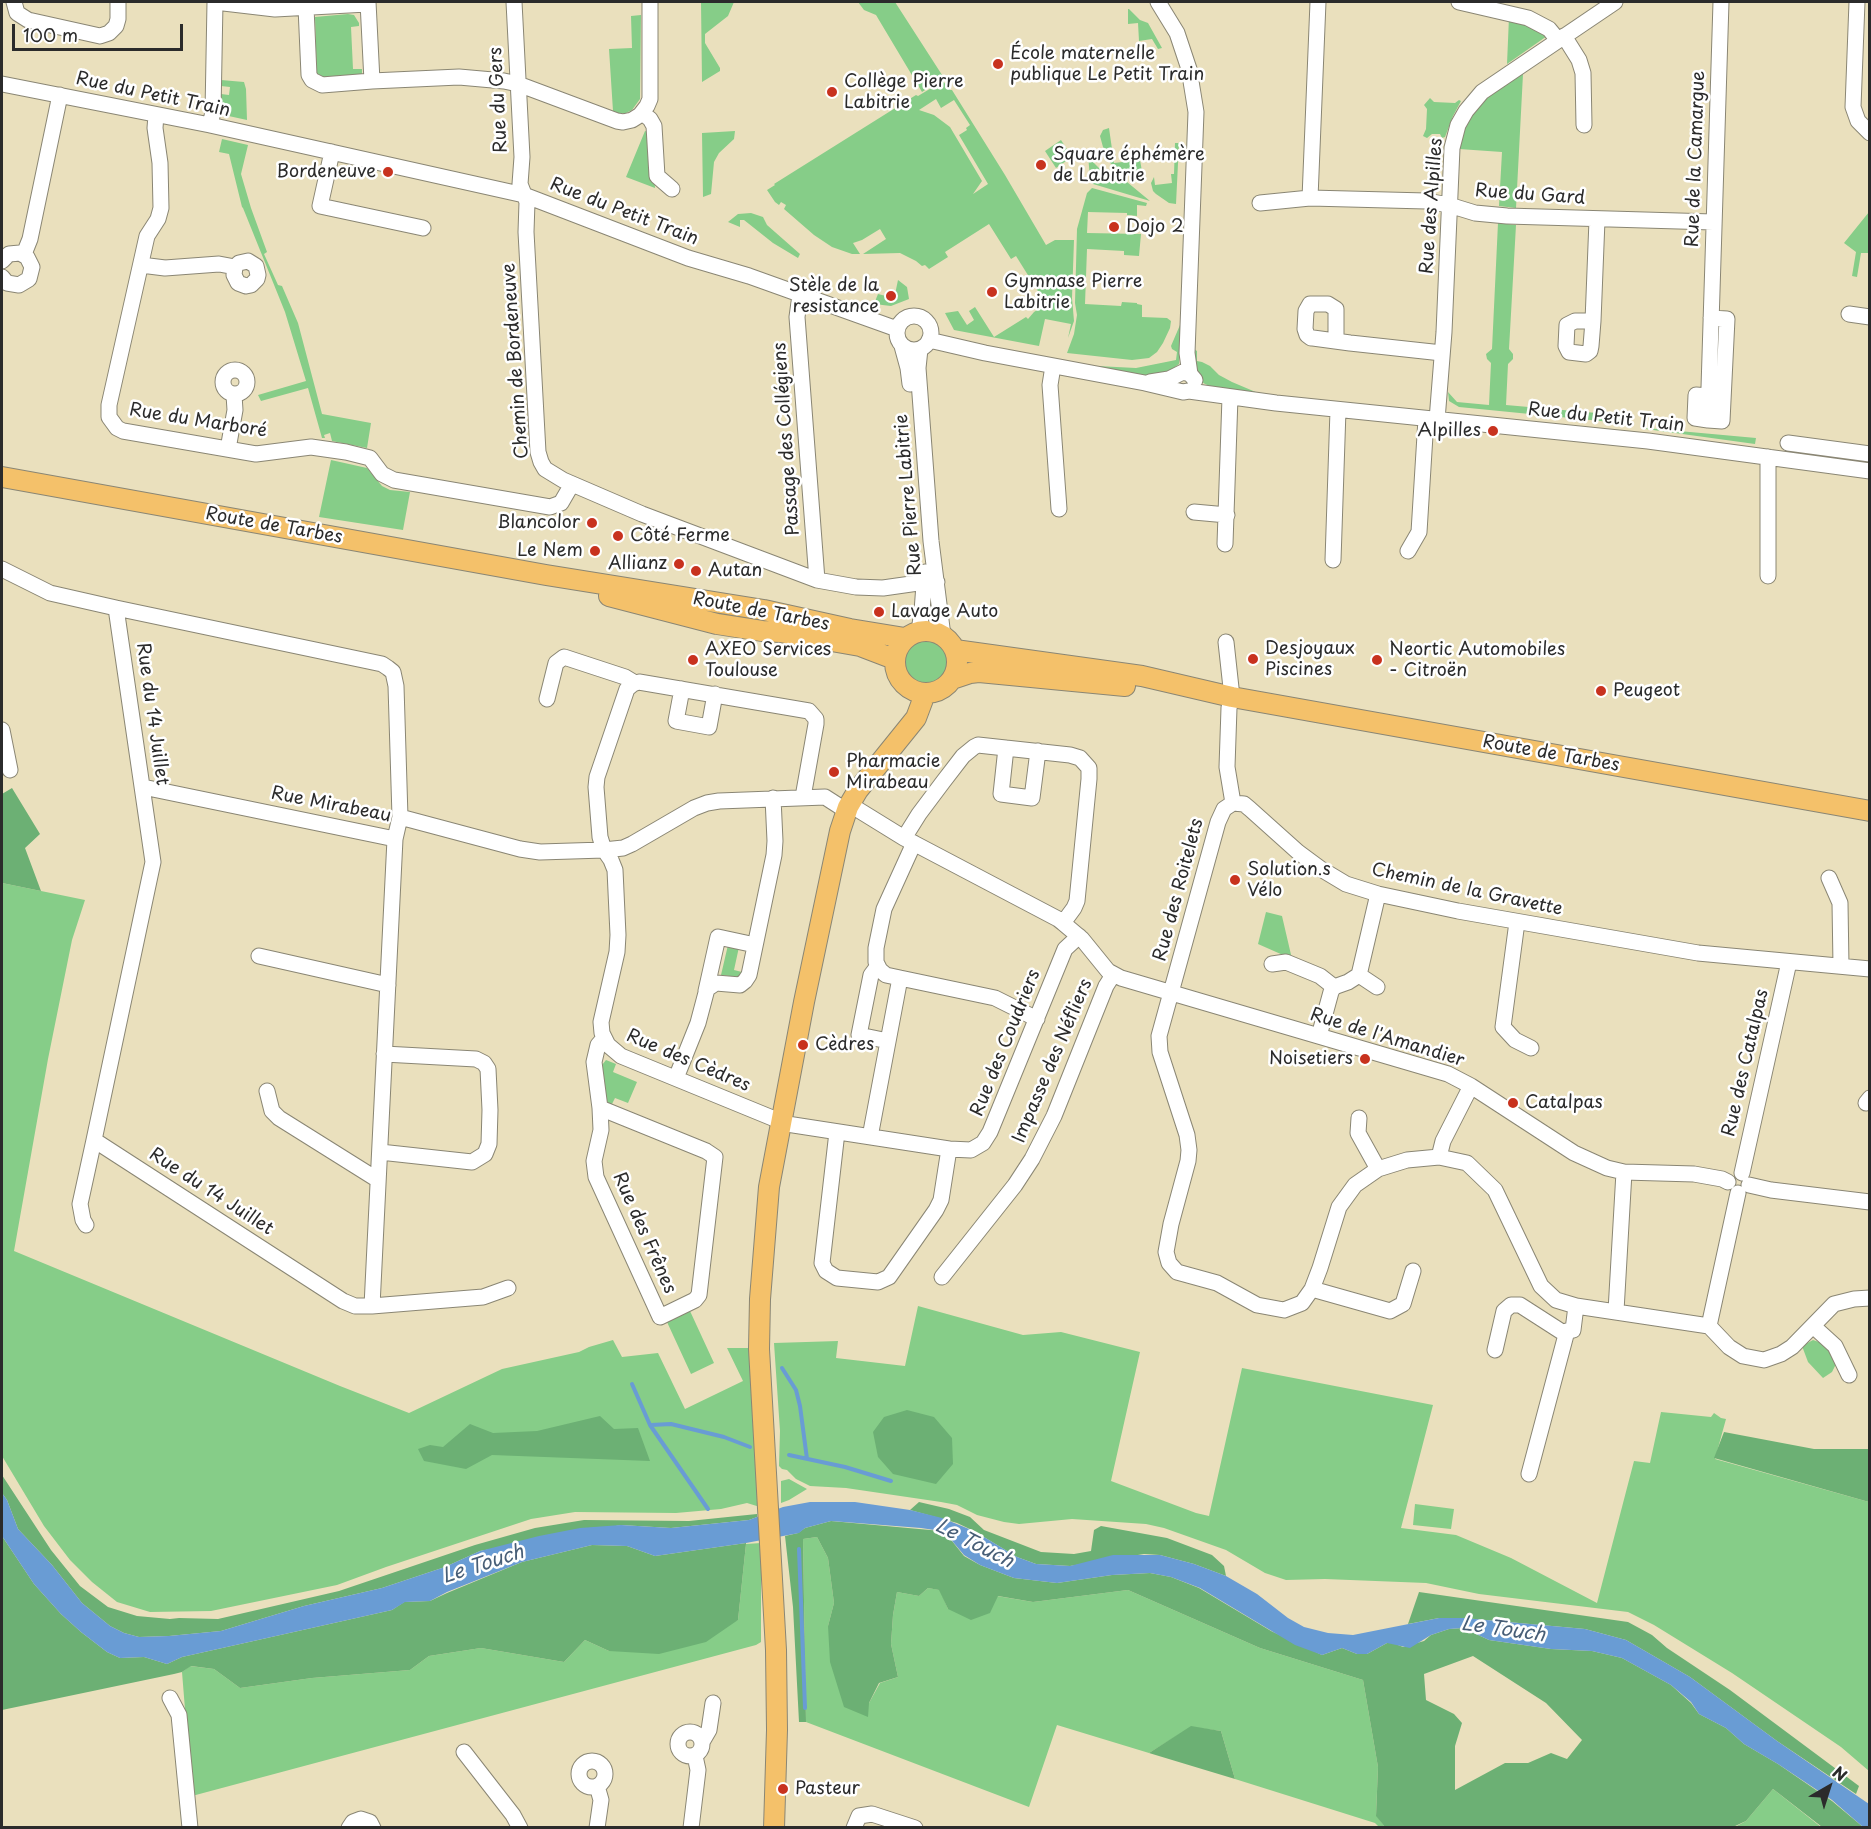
<!DOCTYPE html>
<meta charset="utf-8">
<style>
body{margin:0}
#map{position:relative;width:1871px;height:1829px;overflow:hidden;background:#eae0bd;font-family:"Playpen Sans",sans-serif}
canvas{display:block}
.frame{position:absolute;inset:0;border:3px solid #2b2b2b;pointer-events:none}
.north{position:absolute;left:1799px;top:1757px;width:60px;height:60px;-webkit-text-stroke:4px #fff;paint-order:stroke;rotate:39deg;font-size:16px;font-weight:700;line-height:24px;text-align:center;color:#2b2b2b}
.north::after{content:'';display:block;margin:auto;width:21px;height:27px;background:#2b2b2b;clip-path:polygon(50% 0,100% 100%,50% 72%,0 100%)}
.scale{position:absolute;left:12px;top:24px;width:171px;height:27px;box-sizing:border-box;border:3px solid #2b2b2b;border-top:0;padding-left:8px;font-size:18px;line-height:21px;white-space:nowrap;color:#2b2b2b;-webkit-text-stroke:4px #fff;paint-order:stroke}
</style>
<div id="map">
<canvas width="1871" height="1829"></canvas>
<div class="frame"></div>
<div class="north">N</div>
<div class="scale">100 m</div>
</div>
<script>
const c = document.querySelector('canvas').getContext('2d');
c.lineJoin = 'round';
function fill(path, color) { c.fillStyle = color; c.fill(path, 'evenodd'); }
const poly = rows => new Path2D(rows.map(r => 'M' + r).join(''));
function strokePath(path, color, width, dash) { c.strokeStyle = color; c.lineWidth = width; c.lineCap = dash ? 'butt' : 'round'; c.setLineDash(dash || []); c.stroke(path); }
function write(font, color, halo, rows, align = 'center') {
  c.font = font + ' "Playpen Sans",sans-serif'; c.lineWidth = 5; c.setLineDash([]); c.textBaseline = 'middle'; c.strokeStyle = halo; c.fillStyle = color; for (const [text, x, y, turn = 0] of rows) {
    c.save(); c.translate(x, y); c.rotate((+turn || 0) * Math.PI / 180); c.textAlign = isNaN(turn) ? turn : align; if (halo) c.strokeText(text, 0, 0); c.fillText(text, 0, 0); c.restore();
  }
}
const green = poly([
 [701,2,734,2,728,16,705,34,705,43,720,68,720,71,702,82],
 [858,2,895,2,944,78,922,92,876,15,864,10],
 [1128,9,1129,9,1140,20,1148,23,1162,48,1158,49,1152,39,1139,41,1138,23,1128,24],
 [348,14,354,15,359,23,359,26,351,27,353,69,362,69,362,76,323,77,317,79,315,17],
 [641,15,640,99,632,110,626,113,618,113,613,111,609,49,632,48,631,16],
 [1509,17,1524,19,1547,36,1507,64],
 [1523,74,1516,208,1499,206,1502,152,1459,149,1463,127,1487,95,1517,76],
 [221,80,244,82,246,89,247,120,224,115,222,113,221,94,229,95,230,87,221,86],
 [943,81,950,90,952,90,1005,175,1046,245,1055,240,1074,240,1072,298,1074,321,1068,338,1071,324,1045,319,1039,346,954,330,945,313,958,311,967,325,974,320,969,311,975,307,994,337,1026,317,1028,319,1034,312,1046,304,1016,256,1011,259,989,224,945,252,948,257,929,269,925,265,922,266,916,261,900,253,863,254,886,239,880,229,862,240,853,243,860,254,852,254,832,247,814,235,784,209,786,205,781,202,779,205,775,202,767,190,775,185,774,184,916,95,918,96],
 [936,99,941,108,954,100,970,125,966,128,967,130,959,135,988,184,973,194,982,181,950,127,934,115,919,110],
 [1430,98,1434,102,1455,103,1459,100,1461,101,1453,116,1445,137,1442,138,1440,134,1432,134,1427,138,1423,136,1426,129,1427,109,1424,105],
 [1109,128,1114,163,1140,160,1143,177,1142,179,1138,179,1128,172,1113,166,1106,158,1100,136,1103,130],
 [645,131,651,133,655,188,626,177],
 [735,131,734,139,719,153,714,162,711,194,703,197,702,133],
 [222,139,248,145,241,174,251,208,267,252,264,254,278,285,282,286,298,323,322,414,371,423,367,448,332,441,330,433,324,435,325,438,322,438,308,388,261,401,258,395,306,381,285,312,243,208,242,207,229,154,219,152],
 [1061,140,1072,157,1056,168,1045,151],
 [1175,143,1179,143,1176,204,1169,203,1156,194,1153,191,1151,183,1154,177,1155,185,1172,183,1171,174,1174,174],
 [1088,155,1090,155,1093,162,1102,171,1127,182,1150,201,1093,184,1090,178],
 [1092,188,1147,203,1146,206,1137,205,1137,216,1127,215,1127,213,1088,212,1087,233,1141,234,1139,256,1124,255,1124,251,1087,249,1085,304,1121,306,1122,302,1137,303,1137,304,1142,305,1142,317,1167,318,1171,321,1170,328,1163,343,1157,352,1149,358,1132,360,1067,353,1074,334,1077,315,1075,303,1077,229,1087,193],
 [1869,212,1869,253,1861,253,1857,277,1852,276,1856,252,1844,243],
 [751,213,763,217,767,225,800,254,798,258,773,243,744,220,740,220,740,227,728,222,738,214],
 [1498,223,1516,225,1509,349,1513,354,1513,359,1508,364,1506,405,1631,416,1631,424,1459,407,1449,401,1448,392,1457,402,1489,405,1491,363,1487,359,1486,354,1492,349],
 [898,280,907,287,909,299,891,306,874,304,878,294,886,296,890,301,894,299],
 [1180,325,1182,325,1179,364,1160,378,1096,369,1097,366,1136,368,1176,360,1177,352,1172,349,1171,346],
 [1194,349,1197,351,1197,361,1202,362,1210,366,1219,375,1232,382,1258,393,1258,396,1217,389,1205,384,1202,382,1192,361],
 [1646,428,1756,438,1755,444,1646,429],
 [331,460,367,468,382,486,390,490,410,492,403,530,319,517],
 '899 663a26 26 0 1 1 52 0a26 26 0 1 1-52 0Z',
 [2,883,85,900,72,940,48,1059,14,1251,340,1386,409,1413,502,1369,579,1352,589,1347,613,1340,622,1357,658,1353,685,1409,743,1381,727,1348,749,1348,760,1507,747,1503,721,1509,676,1513,575,1512,531,1519,386,1567,337,1585,211,1611,150,1612,117,1602,92,1582,70,1560,44,1526,2,1456],
 [1266,912,1282,916,1292,959,1258,944],
 [728,945,739,947,734,970,742,972,738,977,721,975],
 [606,1060,616,1064,613,1072,637,1082,628,1103,615,1098,611,1106,605,1099,601,1071,602,1065],
 [918,1306,1023,1335,1061,1332,1140,1352,1111,1481,1196,1513,1209,1516,1242,1368,1433,1405,1401,1528,1456,1535,1511,1558,1597,1603,1634,1461,1650,1463,1661,1412,1711,1417,1714,1413,1721,1418,1726,1419,1715,1459,1869,1502,1869,1771,1841,1747,1732,1673,1654,1625,1628,1612,1479,1594,1426,1583,1325,1579,1286,1580,1265,1573,1226,1550,1164,1528,1146,1524,1072,1519,1019,1524,1004,1522,977,1515,957,1505,941,1502,846,1488,810,1486,796,1479,787,1470,782,1469,779,1466,780,1431,774,1343,838,1341,836,1358,905,1366],
 [690,1311,714,1363,691,1374,667,1322],
 [1813,1340,1825,1344,1835,1357,1835,1366,1832,1372,1823,1378,1808,1362,1802,1346],
 [789,1479,807,1489,789,1500,781,1503,781,1481],
 [1415,1504,1454,1509,1451,1529,1413,1525],
 [817,1537,828,1558,834,1603,828,1626,869,1703,880,1683,898,1677,891,1644,893,1615,897,1592,919,1596,928,1588,940,1590,948,1609,997,1596,1033,1602,1128,1590,1260,1648,1363,1680,1378,1767,1376,1815,1385,1827,1379,1827,1375,1823,1235,1779,1221,1731,1191,1727,1149,1753,1057,1725,1029,1807,806,1722,803,1539],
 [761,1543,761,1642,756,1645,192,1796,182,1672,190,1666,214,1669,240,1688,312,1678,410,1670,429,1656,481,1648,564,1662,585,1640,609,1651,738,1620,746,1544],
 [1773,1789,1821,1827,1733,1828,1746,1821]
]);
const forest = poly([
 [12,788,40,834,25,848,41,891,2,883,2,794],
 [907,1410,934,1417,952,1438,953,1464,936,1484,893,1474,878,1457,873,1432,884,1417],
 [600,1416,614,1429,638,1428,650,1461,492,1455,466,1469,424,1461,418,1449,430,1445,443,1447,470,1424,493,1433,537,1431],
 [1724,1432,1814,1449,1869,1449,1869,1502,1714,1458],
 [2,1475,51,1550,80,1586,108,1607,137,1616,170,1619,179,1618,218,1619,339,1591,475,1545,535,1528,584,1520,689,1521,757,1514,757,1517,749,1520,671,1528,621,1525,480,1551,445,1567,382,1588,304,1606,221,1631,169,1636,139,1637,124,1633,110,1626,82,1603,52,1565,18,1529,7,1500,2,1493],
 [919,1502,949,1509,970,1517,984,1530,1041,1552,1074,1554,1091,1551,1094,1530,1101,1526,1167,1538,1212,1555,1224,1566,1226,1576,1194,1564,1160,1555,1144,1554,1070,1566,1036,1564,1017,1557,974,1531,957,1523,910,1510],
 [831,1521,941,1531,948,1536,964,1556,980,1565,1014,1578,1057,1583,1112,1575,1150,1573,1171,1577,1199,1588,1271,1631,1322,1655,1342,1648,1357,1654,1367,1654,1387,1643,1393,1643,1403,1647,1424,1641,1431,1635,1449,1629,1463,1628,1489,1640,1551,1649,1592,1651,1622,1658,1671,1685,1691,1703,1699,1714,1726,1728,1744,1744,1778,1764,1832,1801,1863,1827,1822,1827,1773,1789,1746,1821,1733,1827,1385,1827,1376,1816,1378,1767,1363,1680,1260,1648,1128,1590,1033,1602,998,1596,990,1613,971,1620,948,1609,939,1590,928,1588,919,1596,897,1592,893,1615,891,1644,898,1677,879,1683,869,1703,868,1717,844,1707,830,1662,828,1626,834,1603,828,1558,817,1537,803,1539,806,1722,799,1722,793,1607,785,1536,798,1533,805,1528],
 [1473,1656,1546,1703,1582,1740,1567,1759,1551,1753,1528,1763,1505,1763,1455,1790,1455,1746,1462,1723,1454,1714,1426,1700,1424,1674],
 [2,1536,34,1584,61,1614,81,1632,107,1652,120,1658,144,1657,167,1664,182,1657,392,1610,404,1602,430,1601,447,1593,522,1562,592,1545,627,1546,655,1556,746,1543,746,1544,738,1620,706,1642,659,1654,609,1651,585,1640,564,1662,481,1648,429,1656,410,1670,312,1678,240,1688,214,1669,191,1666,182,1672,174,1674,2,1710],
 [1419,1592,1628,1622,1652,1635,1667,1648,1730,1690,1859,1786,1856,1794,1777,1741,1690,1677,1626,1640,1585,1629,1464,1618,1439,1618,1408,1624],
 [1191,1726,1221,1731,1235,1779,1149,1753]
]);
const water = poly([
 [2,1493,7,1500,18,1529,52,1565,82,1603,110,1626,124,1633,139,1637,169,1636,221,1631,304,1606,382,1588,445,1567,480,1551,539,1536,580,1528,621,1525,671,1528,749,1520,783,1507,810,1502,855,1502,910,1510,942,1518,974,1531,1017,1557,1036,1564,1070,1566,1113,1555,1160,1555,1194,1564,1226,1576,1257,1594,1288,1618,1304,1627,1328,1633,1353,1635,1439,1618,1464,1618,1585,1629,1626,1640,1690,1677,1777,1741,1869,1804,1869,1827,1863,1827,1832,1800,1778,1764,1744,1744,1726,1728,1699,1714,1691,1702,1671,1685,1622,1658,1592,1651,1551,1649,1489,1640,1463,1628,1449,1629,1431,1635,1410,1648,1387,1643,1367,1654,1357,1654,1342,1648,1322,1655,1295,1645,1200,1588,1171,1577,1150,1573,1112,1575,1057,1583,1014,1578,980,1565,964,1555,948,1536,941,1531,921,1528,831,1521,805,1528,799,1533,746,1543,655,1556,627,1546,592,1545,522,1562,447,1592,430,1601,405,1602,392,1610,182,1657,167,1664,144,1657,120,1658,107,1652,81,1632,61,1614,34,1584,2,1536]
]);
const stream = poly([
 [782,1368,796,1390,800,1406,807,1459],
 [632,1384,650,1425,708,1509],
 [651,1425,671,1424,724,1437,750,1447],
 [789,1455,845,1467,891,1481],
 [799,1549,805,1708]
]);
const minor = poly([
 [14,2,17,13,28,20,100,36,109,33,116,26,118,19,118,2],
 [215,2,275,9,367,4],
 [368,2,372,81,459,77,504,81,518,84,617,121,623,122,632,120,640,115,647,106,650,99,650,2],
 [514,2,522,157,520,184,527,202,526,232,538,452,541,462,545,469,563,480,642,514,817,580,856,587,883,588,925,582,937,582],
 [1158,2,1177,33,1189,69,1196,112,1187,353,1190,374],
 [1318,2,1310,198,1426,201,1449,205,1475,213,1507,216,1713,222],
 [1459,2,1528,18,1549,29,1558,40],
 [1857,2,1853,107,1858,121,1870,133],
 [306,7,309,75,312,80,322,85,372,81],
 [1564,36,1579,60,1583,73,1584,125],
 [2,84,210,125,524,195,688,258,749,276,897,329],
 [642,113,650,119,654,126,657,176,672,189],
 [156,115,155,128,160,163,161,208,158,219,147,236,109,405,109,417,117,428,123,431,256,454,311,447,346,452,370,458,382,474,394,480,550,507,561,503,572,484],
 [210,125,213,112,215,2],
 [332,152,320,206,423,228],
 [1260,203,1310,198],
 [24,254,30,239,60,95],
 [2,261,9,254,20,253,27,257,32,267,29,279,19,285,7,283,2,277],
 [141,265,165,268,219,264,235,267,239,263,248,261,256,266,258,275,257,279,251,285,246,286,238,283,234,275,235,267],
 [800,295,797,317,817,580],
 [1849,314,1870,317],
 '897 333a17 17 0 1 1 34 0a17 17 0 1 1-34 0Z',
 [1711,318,1727,319,1722,421,1708,420,1721,2],
 [1593,321,1575,321,1567,325,1566,346,1569,352,1586,354,1590,351,1591,346,1593,321,1597,220],
 [929,340,985,353,1145,383,1183,392,1189,391,1276,403,1648,441,1870,471],
 [1336,341,1336,309,1328,304,1310,304,1306,311,1305,329,1307,335,1311,338,1313,338,1350,343,1442,353],
 [902,346,908,368,910,384],
 [920,349,918,368,931,541,943,636],
 [1053,366,1050,385,1059,509],
 '223 382a12 12 0 1 1 24 0a12 12 0 1 1-24 0Z',
 [1150,382,1169,379,1183,372,1190,374,1195,380],
 [1437,420,1444,332,1452,148,1458,125,1466,111,1482,92,1615,2],
 [1708,420,1695,418,1696,395,1708,396],
 [1788,443,1870,454],
 [228,449,235,410,234,395],
 [1768,457,1768,576],
 [1194,512,1227,515],
 [1225,544,1230,397],
 [1408,551,1419,532,1426,419],
 [1333,560,1338,410],
 [2,569,50,593,116,608],
 [919,631,922,611,925,572],
 [1226,642,1232,697,1229,708,1227,767,1233,803],
 [682,689,676,721,709,727,715,694],
 [547,699,556,663,564,657,625,677,635,683],
 [2,730,10,770],
 [1006,748,1001,794,1032,798,1038,751],
 [143,787,395,839,400,817,520,849,540,852,604,850,600,837,596,787,597,777,627,689,633,684,639,682,809,711,816,719,816,724,803,797],
 [1233,803,1224,809,1218,822,1159,1036,1160,1052,1187,1135,1189,1150,1188,1161,1171,1224,1166,1252,1169,1263,1177,1272,1217,1283,1257,1305,1284,1310,1302,1303,1312,1289,1320,1268,1339,1207,1355,1185,1378,1169,1407,1160,1439,1157,1443,1141,1471,1086],
 [1233,803,1244,804,1250,809,1298,852,1321,869,1346,884,1378,894,1458,911,1698,953,1870,969],
 [904,838,919,814,943,782,963,756,974,747,978,745,1070,755,1080,758,1089,768,1089,779,1077,901,1074,908,1063,923],
 [395,839,372,1306,355,1306,343,1301,94,1140,153,862,116,608,382,664,388,668,393,672,396,686,400,817],
 [1829,878,1840,903,1841,966],
 [1517,922,1503,1027,1515,1040,1531,1048],
 [1079,936,1065,949,990,1132,983,1143,971,1150,949,1149,787,1124,621,1056,608,1045,602,1033,601,1022,617,952,618,935,615,870,611,860,604,850,623,848,632,844,694,808,707,803,719,801,825,797,839,806,857,809,904,838,1058,919,1063,923,1082,939,1108,971,1121,978,1448,1074,1471,1086,1574,1153,1607,1168,1624,1172,1694,1174,1722,1179,1728,1182],
 [259,956,388,985],
 [1272,964,1286,962,1320,976,1334,987],
 [877,967,871,975,859,1035,888,1041],
 [1359,975,1377,987],
 [900,978,995,998,1037,1019],
 [706,991,718,937,755,945],
 [1319,1036,1331,992,1334,987,1348,982,1359,975,1378,894],
 [676,1078,698,1023,707,989,716,983,740,985,745,981,749,975,774,855,775,841,773,798],
 [267,1091,272,1111,279,1118,378,1180],
 [1866,1103,1870,1098],
 [600,1108,706,1151,715,1157,699,1295,695,1300,660,1317,596,1177,594,1161,601,1130,600,1108],
 [600,1108,594,1062,598,1045,604,1038],
 [1359,1118,1358,1133,1378,1169],
 [837,1132,822,1263,826,1271,837,1278,878,1282,889,1277,936,1210,941,1200,949,1149],
 [870,1137,900,978,886,975,880,970,876,962,876,948,884,909,914,843],
 [380,1152,472,1162,485,1154,489,1144,490,1110,488,1069,484,1063,476,1059,384,1054],
 [1439,1157,1467,1163,1495,1190,1541,1286,1556,1300,1576,1306,1709,1326],
 [1742,1173,1789,962],
 [1749,1185,1771,1190,1870,1202],
 [1738,1193,1709,1326,1729,1347,1743,1356,1764,1360,1781,1354,1792,1347,1834,1304,1854,1299,1870,1298],
 [86,1225,83,1220,80,1204,94,1140],
 [942,1277,1015,1185,1032,1159,1054,1116,1106,986,1113,975],
 [1312,1289,1390,1311,1403,1304,1413,1271],
 [372,1306,483,1297,508,1288],
 [1616,1311,1624,1172],
 [1813,1326,1835,1346,1849,1375],
 [1495,1350,1504,1311,1511,1305,1520,1305,1562,1332,1567,1331],
 [1529,1474,1567,1331,1573,1330,1576,1306],
 [170,1698,179,1715,190,1828],
 '678 1744a12 12 0 1 1 24 0a12 12 0 1 1-24 0Z',
 [702,1742,709,1730,713,1703],
 [464,1752,513,1815,520,1828],
 '579 1774a13 13 0 1 1 26 0a13 13 0 1 1-26 0Z',
 [597,1786,601,1800,597,1828],
 [349,1828,353,1822,361,1819,370,1822,373,1828],
 [691,1828,698,1770,695,1756],
 [854,1828,859,1816,872,1814,915,1828]
]);
const major = poly([
 [2,477,546,575,764,610,850,629,905,638],
 [609,596,717,624,762,631,780,632,860,646,894,659],
 '895 662a31 31 0 1 1 62 0a31 31 0 1 1-62 0Z',
 [955,650,1142,676,1232,697,1870,811],
 [952,679,970,673,979,672,1125,686],
 [774,1828,777,1730,776,1650,759,1349,760,1299,769,1187,804,1002,840,831,848,807,858,790,916,718,925,694]
]);
const markers = [
 [998,64,6,"#c8321e"],
 [832,92,6,"#c8321e"],
 [1041,165,6,"#c8321e"],
 [388,172,6,"#c8321e"],
 [1114,227,6,"#c8321e"],
 [992,292,6,"#c8321e"],
 [891,296,6,"#c8321e"],
 [1493,431,6,"#c8321e"],
 [592,523,6,"#c8321e"],
 [618,536,6,"#c8321e"],
 [595,551,6,"#c8321e"],
 [679,564,6,"#c8321e"],
 [696,571,6,"#c8321e"],
 [879,612,6,"#c8321e"],
 [1253,659,6,"#c8321e"],
 [693,660,6,"#c8321e"],
 [1377,660,6,"#c8321e"],
 [1601,691,6,"#c8321e"],
 [834,772,6,"#c8321e"],
 [1235,880,6,"#c8321e"],
 [803,1045,6,"#c8321e"],
 [1365,1059,6,"#c8321e"],
 [1513,1103,6,"#c8321e"],
 [783,1789,6,"#c8321e"]
];
const poiNames = [
 ["École maternelle",1010,54],
 ["publique Le Petit Train",1010,75],
 ["Collège Pierre",844,82],
 ["Labitrie",844,103],
 ["Square éphémère",1053,155],
 ["de Labitrie",1053,176],
 ["Bordeneuve",376,172,"right"],
 ["Dojo 2",1126,227],
 ["Gymnase Pierre",1004,282],
 ["Labitrie",1004,303],
 ["Stèle de la",879,286,"right"],
 ["resistance",879,307,"right"],
 ["Alpilles",1481,431,"right"],
 ["Blancolor",580,523,"right"],
 ["Côté Ferme",630,536],
 ["Le Nem",583,551,"right"],
 ["Allianz",667,564,"right"],
 ["Autan",708,571],
 ["Lavage Auto",891,612],
 ["Desjoyaux",1265,649],
 ["Piscines",1265,670],
 ["AXEO Services",705,650],
 ["Toulouse",705,671],
 ["Neortic Automobiles",1389,650],
 ["- Citroën",1389,671],
 ["Peugeot",1613,691],
 ["Pharmacie",846,762],
 ["Mirabeau",846,783],
 ["Solution.s",1247,870],
 ["Vélo",1247,891],
 ["Cèdres",815,1045],
 ["Noisetiers",1353,1059,"right"],
 ["Catalpas",1525,1103],
 ["Pasteur",795,1789]
];
const streetNames = [
 ["Rue du Petit Train",153,95,12],
 ["Rue du Gers",499,100,-93],
 ["Rue de la Camargue",1696,159,-88],
 ["Rue du Gard",1530,195,4],
 ["Rue des Alpilles",1432,206,-86],
 ["Rue du Petit Train",624,212,21],
 ["Chemin de Bordeneuve",516,361,-94],
 ["Rue du Petit Train",1606,418,6],
 ["Rue du Marboré",198,421,9],
 ["Passage des Collégiens",787,439,-94],
 ["Rue Pierre Labitrie",909,495,-95],
 ["Route de Tarbes",274,526,10],
 ["Route de Tarbes",761,612,11],
 ["Rue du 14 Juillet",152,714,82],
 ["Route de Tarbes",1551,754,10],
 ["Rue Mirabeau",331,805,11],
 ["Rue des Roitelets",1179,890,-75],
 ["Chemin de la Gravette",1467,890,12],
 ["Rue de l'Amandier",1387,1038,17],
 ["Rue des Coudriers",1006,1043,-68],
 ["Rue des Cèdres",688,1061,23],
 ["Impasse des Néfliers",1053,1061,-67],
 ["Rue des Catalpas",1746,1063,-77],
 ["Rue du 14 Juillet",211,1192,33],
 ["Rue des Frênes",644,1233,66]
];
const waterNames = [
 ["Le Touch",974,1544,27],
 ["Le Touch",483,1565,-18],
 ["Le Touch",1503,1630,8]
];
fill(green, '#86cd88');
fill(forest, '#6cb074');
fill(water, '#699cd4');
strokePath(stream, '#699cd4', 4);
strokePath(minor, '#8a8674', 17);
strokePath(major, '#8a8674', 22);
strokePath(minor, '#fff', 15);
strokePath(major, '#f4c16a', 20);
for (const [x, y, r, color] of markers) { const dot = new Path2D(); dot.arc(x, y, r, 0, 2 * Math.PI); c.fillStyle = color; c.fill(dot); strokePath(dot, '#fff', 2); }
write('18px', '#2b2b2b', '#fff', poiNames, 'left');
write('18px', '#2b2b2b', '#fff', streetNames);
write('italic 20px', '#475e77', '#fff', waterNames);
</script>
